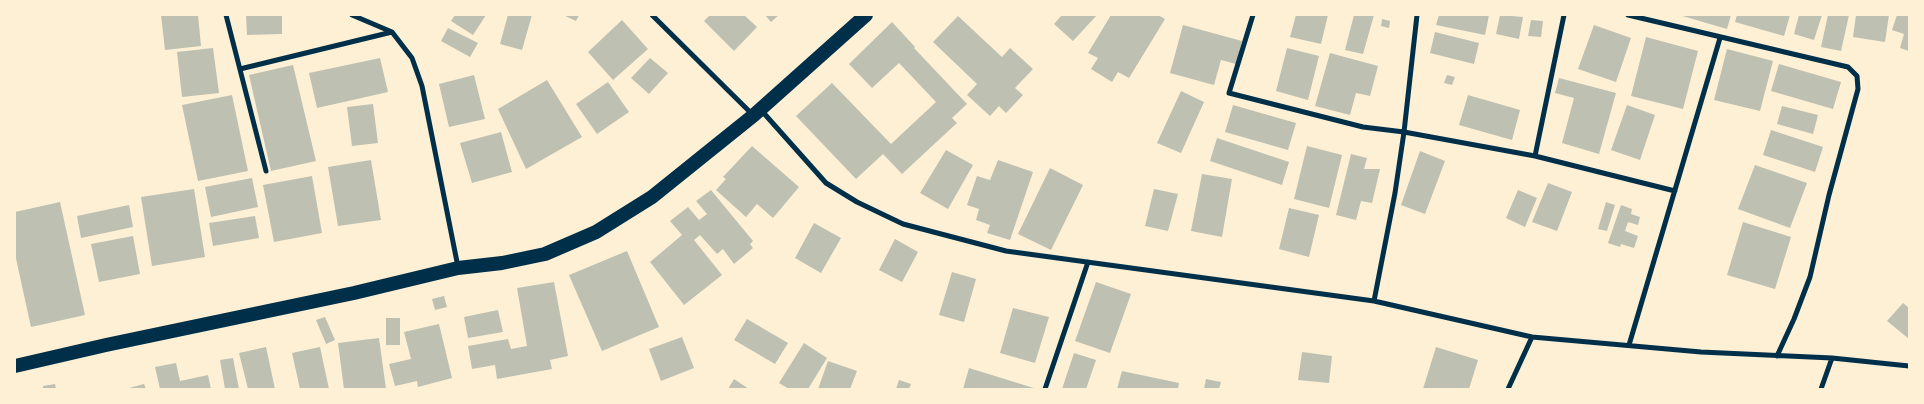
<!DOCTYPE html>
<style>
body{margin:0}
#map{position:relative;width:1924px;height:404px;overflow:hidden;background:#fdf0d5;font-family:Poppins,sans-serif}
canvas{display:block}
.frame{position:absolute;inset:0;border:16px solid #fdf0d5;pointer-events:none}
</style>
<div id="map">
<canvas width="1924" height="404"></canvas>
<div class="frame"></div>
</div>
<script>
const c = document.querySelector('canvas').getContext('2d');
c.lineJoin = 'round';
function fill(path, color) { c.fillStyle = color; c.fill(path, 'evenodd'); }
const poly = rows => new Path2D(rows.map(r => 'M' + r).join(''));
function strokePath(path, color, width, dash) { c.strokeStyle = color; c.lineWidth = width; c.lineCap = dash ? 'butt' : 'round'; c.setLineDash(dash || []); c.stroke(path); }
const building = poly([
 [161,15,198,15,201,46,165,50],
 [246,15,282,15,282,34,247,35],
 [455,15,486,15,473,35,451,21],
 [508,15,532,15,522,50,500,44],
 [563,15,579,15,576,21],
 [710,15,744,15,757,27,734,51,704,21],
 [765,15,779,15,771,22],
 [1062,15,1097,15,1073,41,1054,24],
 [1111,15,1158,15,1165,19,1129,78,1118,72,1112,82,1091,69,1098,58,1088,53],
 [1296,15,1328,15,1321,44,1290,37],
 [1354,15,1374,15,1363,54,1345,50],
 [1439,15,1489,15,1485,35,1436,25],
 [1500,15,1523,17,1519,39,1496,34],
 [1679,15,1731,15,1727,29],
 [1737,15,1790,15,1784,36,1735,22],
 [1799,15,1822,15,1814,40,1794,34],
 [1828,15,1849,15,1841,51,1821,47],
 [1856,15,1889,15,1885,42,1853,37],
 [1897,15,1909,15,1909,51,1900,48,1904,34,1892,30],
 [958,16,1002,57,1010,48,1033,69,1015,88,1023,95,1006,113,999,106,990,116,967,95,977,84,933,42],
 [1382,19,1390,21,1389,28,1381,26],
 [622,20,648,49,613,80,588,52],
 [1531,20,1543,21,1541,37,1528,36],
 [892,22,915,47,914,48,967,104,952,118,957,123,902,174,883,154,856,179,796,116,832,83,891,144,936,102,899,63,872,88,849,64],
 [1183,25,1242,41,1236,64,1221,60,1214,85,1170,73],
 [1594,25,1631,38,1616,82,1578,69],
 [448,28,478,43,470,57,441,41],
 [1435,32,1479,43,1474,64,1430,53],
 [1646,37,1698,51,1683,109,1631,96],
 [213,48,219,93,182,97,177,52],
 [1287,48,1319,56,1308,100,1276,91],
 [1727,49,1773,61,1760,111,1714,100],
 [1330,53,1378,66,1370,96,1356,93,1350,115,1315,106],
 [380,58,388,92,317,108,309,73],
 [650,58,668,73,649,94,631,78],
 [1779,64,1841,82,1833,109,1771,91],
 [293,65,316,161,271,171,249,75],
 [474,75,485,119,449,127,439,84],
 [1447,75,1455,77,1452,85,1444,83],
 [1559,78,1616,93,1599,154,1562,143,1574,98,1555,93],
 [547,80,582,137,526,169,498,109],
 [608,82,629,112,597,134,576,104],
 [1181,91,1204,102,1181,153,1157,143],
 [232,95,248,171,198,181,182,105],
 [1468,95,1520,110,1512,140,1459,125],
 [373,104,378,143,352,146,347,107],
 [1233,105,1296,123,1288,150,1225,132],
 [1627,105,1655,115,1640,160,1611,150],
 [1782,106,1818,115,1813,134,1777,124],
 [1771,130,1823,147,1815,172,1763,155],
 [501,132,512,172,472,183,460,143],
 [1217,138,1289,162,1282,185,1210,161],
 [752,146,799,187,773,218,757,204,746,217,716,190,726,179,723,177],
 [1307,146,1342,155,1329,208,1294,199],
 [946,150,973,165,948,209,920,193],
 [1420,151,1445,161,1425,214,1401,205],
 [1351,154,1367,158,1364,169,1380,169,1372,203,1361,201,1356,220,1336,215],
 [371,160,381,220,338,226,328,167],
 [998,160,1033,172,1010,240,987,233,990,225,976,220,979,209,967,205,977,176,990,180],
 [1755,165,1807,183,1790,228,1738,209],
 [1050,168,1083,185,1051,250,1018,234],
 [1202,174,1232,179,1222,237,1191,231],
 [312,176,322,233,274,242,263,185],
 [252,178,258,207,211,217,205,187],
 [1548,183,1572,192,1557,231,1532,222],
 [194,189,205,257,152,266,141,197],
 [1154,189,1178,194,1168,231,1145,226],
 [711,190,753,241,750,244,753,248,734,264,723,249,717,254,700,235,694,240,722,275,684,305,650,262,682,235,670,221,688,207,699,220,707,214,696,201],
 [1518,190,1537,198,1525,227,1506,218],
 [60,202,85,315,31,327,15,254,15,212],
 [1606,202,1615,205,1607,231,1598,229],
 [129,205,133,227,81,238,77,216],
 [1621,205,1632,209,1631,214,1640,217,1638,225,1628,222,1625,231,1638,236,1634,248,1621,244,1620,247,1608,243],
 [1289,208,1319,215,1309,257,1279,249],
 [255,216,259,238,213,246,209,223],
 [1743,222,1791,237,1775,289,1727,275],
 [814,223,841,238,821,273,795,258],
 [133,236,140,274,99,282,91,244],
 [895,239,918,252,902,282,879,270],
 [627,251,659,327,602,351,569,275],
 [952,272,976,279,964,322,939,315],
 [554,282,568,356,550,360,552,369,497,379,495,365,472,369,468,346,508,339,511,349,527,346,517,288],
 [1096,282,1131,294,1110,353,1075,341],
 [444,296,447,307,435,310,432,299],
 [1903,303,1909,308,1909,339,1887,321],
 [1013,308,1049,317,1035,363,1000,353],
 [498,310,503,332,468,338,464,317],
 [325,317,335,340,326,344,316,320],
 [386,318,400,318,400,345,386,345],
 [747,319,788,343,775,364,734,340],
 [439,324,452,378,418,387,417,381,395,386,389,364,411,359,404,332],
 [682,337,694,368,661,381,649,349],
 [379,338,386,389,344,389,338,343],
 [804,343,827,358,808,389,789,389,779,383],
 [266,347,275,389,248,389,239,353],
 [320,347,329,389,300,389,292,353],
 [1436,347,1478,360,1469,389,1423,389],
 [1302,352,1332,356,1329,383,1298,380],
 [1074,353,1096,360,1086,389,1062,389],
 [233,358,239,389,225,389,220,360],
 [828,361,857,371,850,389,818,389],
 [176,363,180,381,208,375,211,389,160,389,155,367],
 [969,368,1037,389,963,389],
 [1122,371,1179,383,1178,389,1117,389],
 [734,379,749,389,728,389],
 [1206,379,1221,382,1219,389,1204,389],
 [899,380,911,384,909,389,896,389],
 [55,384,56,389,43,389,43,386],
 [144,384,146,389,129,389,129,388]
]);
const minor = poly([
 [226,15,266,171],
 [352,15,392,32,412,58,422,86,458,267],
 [652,15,753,115],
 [1253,15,1229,93,1363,127,1404,132,1535,156,1675,191],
 [1628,15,1848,67,1857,76,1858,89,1829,195,1810,277,1794,319,1777,356],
 [240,69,392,32],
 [761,110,826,183,857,202,903,224,1006,251,1374,301,1532,337,1701,352,1832,358,1909,366],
 [1535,156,1564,15],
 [1374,301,1395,193,1404,132,1417,15],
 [1629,345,1720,38],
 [1045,389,1088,262],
 [1508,389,1532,337],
 [1821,389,1832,358]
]);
const trunk = poly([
 [15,366,106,345,354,293,458,268,502,263,545,254,596,232,652,197,754,115,866,15]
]);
fill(building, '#bec0b2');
strokePath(minor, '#003049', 5);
strokePath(trunk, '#003049', 14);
</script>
